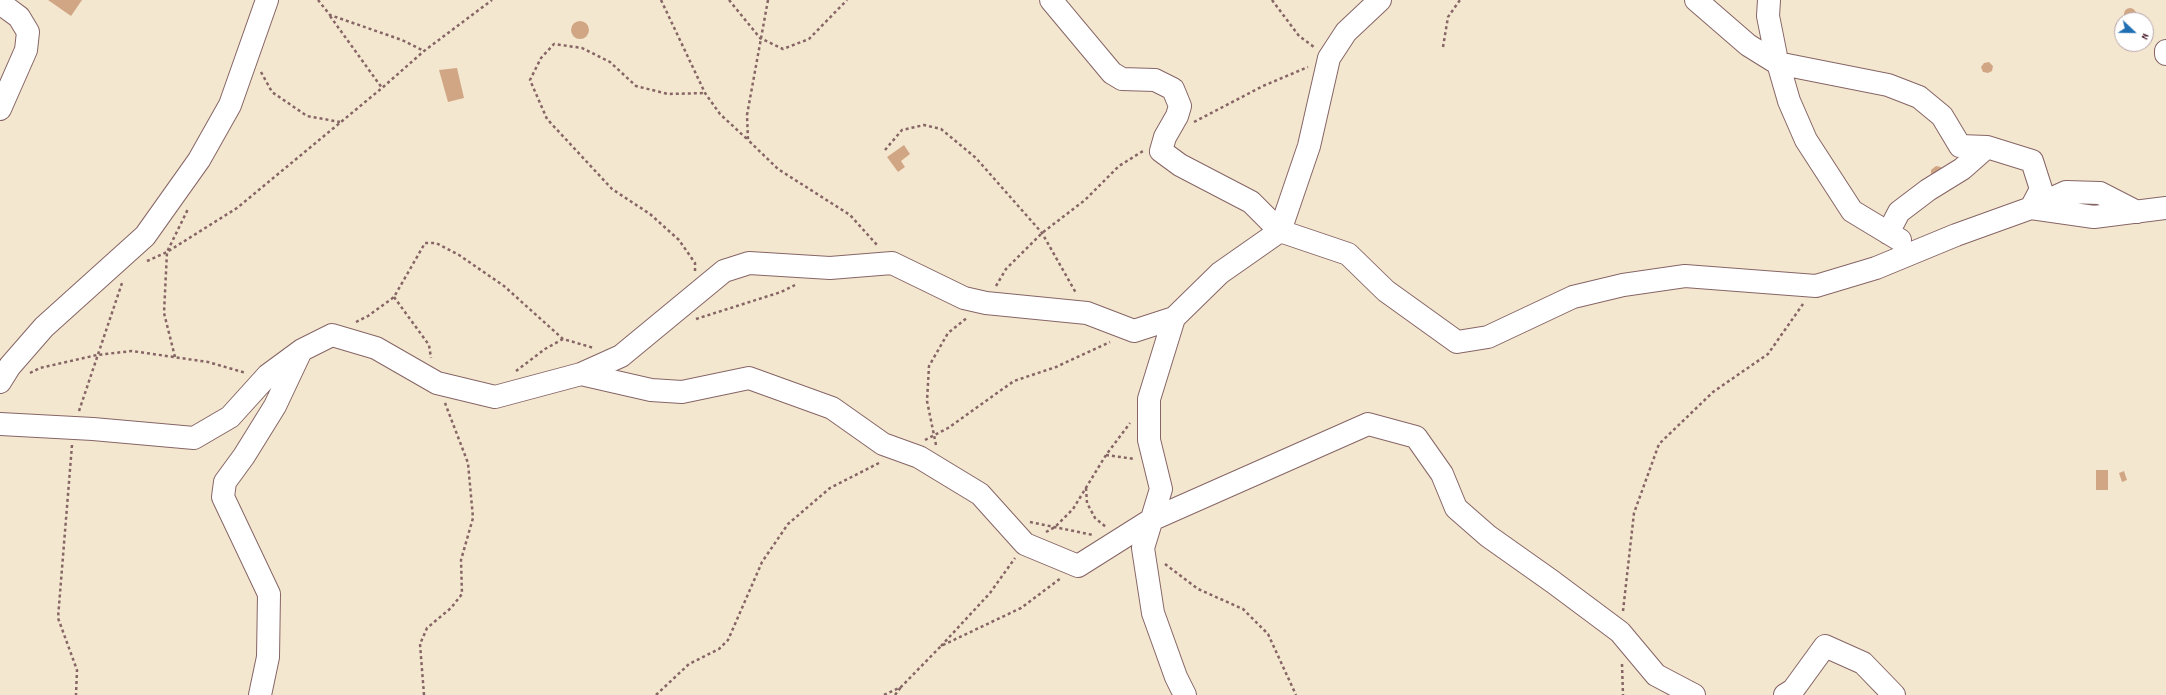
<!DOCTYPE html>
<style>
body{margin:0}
#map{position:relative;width:2166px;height:695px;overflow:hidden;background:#f4e7d0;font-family:Dekko,sans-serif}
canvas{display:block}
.north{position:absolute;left:2114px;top:12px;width:40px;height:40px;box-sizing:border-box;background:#fff;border:1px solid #b7a5aa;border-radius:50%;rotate:112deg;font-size:11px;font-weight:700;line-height:16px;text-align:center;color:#4a1f2b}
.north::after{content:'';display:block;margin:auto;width:14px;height:18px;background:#1f6fb2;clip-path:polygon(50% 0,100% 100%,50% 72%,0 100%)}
</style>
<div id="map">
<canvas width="2166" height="695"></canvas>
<div class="north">N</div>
</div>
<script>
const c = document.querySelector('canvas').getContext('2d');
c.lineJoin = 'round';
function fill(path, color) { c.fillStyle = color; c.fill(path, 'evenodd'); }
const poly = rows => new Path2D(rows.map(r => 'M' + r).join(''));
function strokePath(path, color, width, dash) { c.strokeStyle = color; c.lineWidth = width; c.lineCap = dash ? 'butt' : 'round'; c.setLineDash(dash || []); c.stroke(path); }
const building = poly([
 [48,0,82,0,71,16],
 '2124 14a6 6 0 1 1 12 0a6 6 0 1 1-12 0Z',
 '571 30a9 9 0 1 1 18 0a9 9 0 1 1-18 0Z',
 [1989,62,1993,66,1992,71,1988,73,1983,72,1981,67,1984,63],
 [457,68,464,98,448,102,439,70],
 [904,145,910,154,901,161,905,167,898,172,887,157],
 [1936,166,1941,167,1944,172,1931,175,1931,170],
 [2096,470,2108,470,2108,490,2096,490],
 [2124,471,2127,480,2122,482,2119,473]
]);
const path = poly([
 [318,0,330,15,402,40,424,51],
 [661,0,705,93,720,114,748,140],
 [729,0,760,38,783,49,809,39,847,0],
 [768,0,747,115,748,140,778,169,850,215,877,245],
 [1272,0,1299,36,1314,47],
 [330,16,382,88],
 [1443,47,1448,17,1460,0],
 [261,72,272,92,307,116,340,122],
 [1194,122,1263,86,1308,67],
 [885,150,902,130,924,125,941,129,976,158,1042,233,1076,293],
 [147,261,167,252,237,208,382,88,424,51,492,0],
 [695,271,695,263,679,240,650,214,612,189,547,119,530,80,541,58,554,44,582,48,610,62,636,86,668,94,705,93],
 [996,286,1006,269,1042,233,1085,200,1119,166,1143,151],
 [394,297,429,345,431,358],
 [696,319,781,292,795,285],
 [356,322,368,316,394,297,425,243,436,243,459,255,504,286,563,339,594,348],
 [175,357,164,313,167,252,188,209],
 [516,371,545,349,563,339],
 [30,373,40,368,97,355,132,351,208,362,246,373],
 [79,411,122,283],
 [925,440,948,428,1014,381,1056,367,1110,342],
 [72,445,58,618,77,670,76,695],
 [936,445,927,401,929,366,948,333,968,317],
 [1106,455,1135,459],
 [1086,488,1087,503,1095,518,1106,527],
 [1030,522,1093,535],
 [1046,532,1055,527,1073,509,1106,455,1130,423],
 [1165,564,1198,589,1243,609,1268,634,1296,695],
 [1623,611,1634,513,1659,444,1713,392,1768,354,1803,304],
 [941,646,990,593,1015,558],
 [1622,664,1623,695],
 [424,695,420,644,427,628,451,608,462,594,461,560,473,518,468,463,445,403],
 [656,695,689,664,719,649,728,640,762,562,788,524,830,488,879,463],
 [884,695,901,687,941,646,1021,608,1061,578],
 [895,695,901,687]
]);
const minor = poly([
 [1051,0,1112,73,1122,79,1155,80,1173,89,1180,106,1177,116,1165,137,1161,151,1180,165,1251,202,1280,231,1309,146,1329,58,1346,32,1380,0],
 [1696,0,1748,45,1777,63,1888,85,1919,97,1942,116,1960,146,1987,147],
 [1769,0,1768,16,1776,56,1789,101,1806,140,1852,211,1900,240],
 [0,3,19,17,28,32,26,50,0,109],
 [2166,51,2166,54],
 [1888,233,1899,212,1928,190,1962,169,1987,147,2032,161,2041,189,2031,208,2066,192,2100,193,2137,212],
 [1174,318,1149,399,1149,440,1161,489,1143,548,1153,613,1176,677,1185,695],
 [581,374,651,390,682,392,749,378,832,408,883,444,919,457,980,494,1025,544,1078,566,1151,520,1368,424,1416,437,1442,474,1456,508,1488,536,1553,582,1620,632,1656,675,1694,695],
 [0,382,10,366,44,327,145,236,199,160,230,105,267,0],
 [0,424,93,429,194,438,230,417,268,375,302,350,332,335,376,348,437,383,495,397,581,374,621,356,724,271,749,263,830,268,892,263,964,298,986,303,1087,313,1134,331,1174,318,1220,273,1280,231,1348,254,1386,291,1457,342,1488,337,1573,297,1623,285,1685,276,1816,286,1876,268,1956,235,2031,208,2094,217,2166,208],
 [260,695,268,657,269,594,223,497,225,482,244,456,275,406,300,353],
 [1785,695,1793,690,1825,646,1863,663,1894,695]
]);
fill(building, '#d1a685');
strokePath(minor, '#866565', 24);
strokePath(path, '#866565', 2.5, [3, 3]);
strokePath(minor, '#fff', 22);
</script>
